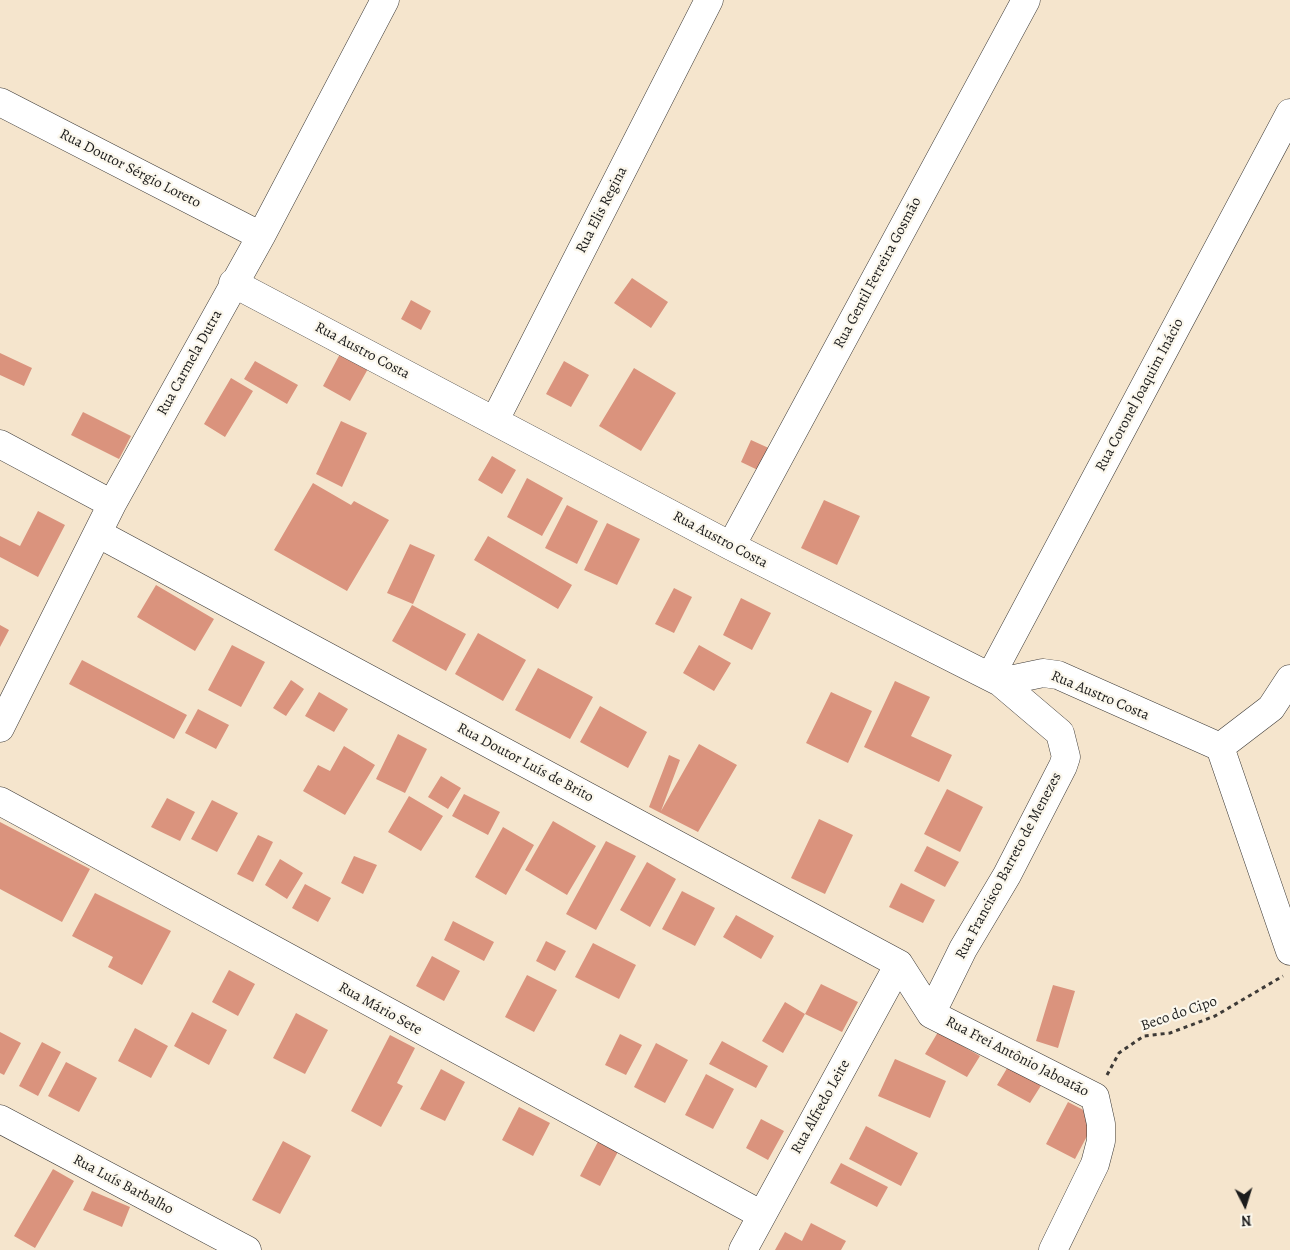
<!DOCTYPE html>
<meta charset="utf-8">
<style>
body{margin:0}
#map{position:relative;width:1290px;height:1250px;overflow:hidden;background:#f5e5cd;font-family:Alegreya,serif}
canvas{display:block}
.north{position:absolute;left:1220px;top:1180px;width:50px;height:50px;-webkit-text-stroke:4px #fbf7ec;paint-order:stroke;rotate:175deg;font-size:14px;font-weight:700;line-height:20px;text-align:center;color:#1c1c1c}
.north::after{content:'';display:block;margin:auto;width:18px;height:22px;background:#1c1c1c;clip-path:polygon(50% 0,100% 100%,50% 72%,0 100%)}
</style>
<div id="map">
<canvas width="1290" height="1250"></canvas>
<div class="north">N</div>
</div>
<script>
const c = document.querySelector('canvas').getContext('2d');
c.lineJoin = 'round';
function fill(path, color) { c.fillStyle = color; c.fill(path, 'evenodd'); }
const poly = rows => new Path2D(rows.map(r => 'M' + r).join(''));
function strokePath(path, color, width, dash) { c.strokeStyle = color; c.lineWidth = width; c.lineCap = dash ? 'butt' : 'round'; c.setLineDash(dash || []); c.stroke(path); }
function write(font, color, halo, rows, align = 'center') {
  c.font = font + ' Alegreya,serif'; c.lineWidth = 4.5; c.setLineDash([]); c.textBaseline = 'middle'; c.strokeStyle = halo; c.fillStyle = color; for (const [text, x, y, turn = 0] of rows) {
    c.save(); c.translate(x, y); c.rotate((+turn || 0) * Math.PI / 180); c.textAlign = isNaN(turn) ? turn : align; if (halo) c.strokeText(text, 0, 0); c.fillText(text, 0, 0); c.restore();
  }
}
const building = poly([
 [632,278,668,302,651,328,614,303],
 [411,300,431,311,421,330,401,319],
 [341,352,369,367,350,401,323,386],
 [0,353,32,368,24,386,0,375],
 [255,361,298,385,287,404,244,379],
 [564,361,589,375,571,407,546,394],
 [634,368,676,393,641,451,599,426],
 [231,378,253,391,225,437,204,424],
 [83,412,131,436,119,459,71,435],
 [341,421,367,433,342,487,316,474],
 [751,440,773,450,762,472,741,462],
 [492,456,516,470,502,494,478,480],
 [527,478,563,498,542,536,507,517],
 [313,483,351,505,354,501,389,520,347,591,274,550],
 [824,500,860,516,837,565,801,548],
 [567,505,598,521,577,564,545,548],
 [38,511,65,525,38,577,0,557,0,536,20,546],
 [607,523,640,539,617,585,584,570],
 [488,536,572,585,558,609,474,560],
 [410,544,435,555,413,604,387,593],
 [156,585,214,619,195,651,137,617],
 [674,588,692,597,674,633,655,624],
 [741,598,771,613,752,650,723,635],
 [412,605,466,634,446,671,392,641],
 [0,625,9,630,0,647],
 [478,633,526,660,503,701,455,674],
 [232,645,265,662,241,707,208,690],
 [699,645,731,663,714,691,683,673],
 [82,660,187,715,174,739,69,684],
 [538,668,593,697,570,739,515,710],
 [291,680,304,689,286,716,273,708],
 [895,681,930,697,911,736,952,755,939,782,864,747],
 [319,692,348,709,334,732,305,716],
 [831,692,872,711,848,763,806,743],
 [600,706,647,732,628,768,580,742],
 [198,709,229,725,216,749,185,733],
 [398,734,427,749,405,793,376,779],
 [699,744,737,765,698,832,649,807,669,755,680,760,661,811],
 [344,746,375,765,345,815,303,791,318,765,330,771],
 [441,776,461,788,448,809,428,797],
 [947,789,983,807,960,852,924,834],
 [464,794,500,812,488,835,452,816],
 [409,796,443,816,421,851,388,832],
 [167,798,195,812,180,841,151,827],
 [212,800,238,813,217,852,191,839],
 [819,819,853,835,825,894,791,878],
 [553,821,596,846,567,895,525,870],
 [0,822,90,869,62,922,0,889],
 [503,827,534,845,506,895,475,877],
 [258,835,273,842,253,882,237,874],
 [606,841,636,856,596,930,566,914],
 [927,846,959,862,945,887,914,871],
 [354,856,377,865,363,894,341,883],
 [280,859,303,873,287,899,265,885],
 [647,862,676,879,650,927,620,910],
 [901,883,935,900,923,923,889,907],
 [305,884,331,898,318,922,292,908],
 [682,891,715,908,695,946,662,929],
 [95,893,171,931,142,985,108,967,113,957,72,936],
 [736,915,774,936,761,959,723,937],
 [453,921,494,942,484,961,444,940],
 [546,941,566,951,555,971,536,961],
 [593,943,636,965,619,999,575,977],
 [432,956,460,971,444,1001,416,986],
 [229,970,255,984,238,1016,212,1002],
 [527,975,557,990,534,1032,505,1017],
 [821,984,858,1002,842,1032,805,1014],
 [1053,985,1075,991,1058,1048,1036,1041],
 [785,1002,805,1014,783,1053,762,1041],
 [192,1012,227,1030,209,1065,174,1046],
 [296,1013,328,1030,305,1074,273,1058],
 [135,1028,168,1046,151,1078,118,1061],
 [0,1032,21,1043,4,1075,0,1073],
 [938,1032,980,1056,967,1077,925,1054],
 [620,1034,642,1045,626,1075,605,1065],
 [390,1035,415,1048,397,1083,403,1086,381,1127,351,1111],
 [722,1041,768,1066,756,1088,709,1064],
 [42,1042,61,1052,38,1096,19,1086],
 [656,1043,688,1060,665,1103,634,1087],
 [895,1059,946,1081,930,1118,878,1096],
 [66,1062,97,1078,79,1112,48,1096],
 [1009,1065,1042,1084,1030,1103,997,1085],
 [441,1069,465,1082,445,1121,420,1109],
 [706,1074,734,1089,713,1129,685,1115],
 [1068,1102,1097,1117,1075,1159,1046,1144],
 [519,1107,550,1123,533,1156,502,1140],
 [761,1119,784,1131,768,1160,746,1148],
 [866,1126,918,1153,901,1186,849,1159],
 [602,1134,622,1144,600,1186,580,1176],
 [283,1141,311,1156,280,1214,252,1200],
 [841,1163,888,1187,877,1207,830,1183],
 [53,1169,74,1181,35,1248,14,1236],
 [92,1191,130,1207,122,1227,83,1210],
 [811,1223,846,1241,841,1250,775,1250,785,1232,802,1241]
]);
const path = poly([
 [1107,1075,1119,1053,1144,1036,1170,1033,1215,1016,1283,976]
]);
const minor = poly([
 [0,102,261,236],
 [233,283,731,546,1000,682,1043,673,1058,675,1220,747],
 [495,420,709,0],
 [0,444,112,504],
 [99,534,899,964,931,1014,1095,1097,1101,1124,1101,1141,1095,1164,1053,1250],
 [731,546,1026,0],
 [990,677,1290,113],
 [0,728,112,504,261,236,385,0],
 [1220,747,1290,951],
 [1220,747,1271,708,1290,679],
 [0,801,762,1215],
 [931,1014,963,949,1007,875,1063,766,1066,757,1060,733,1000,682],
 [0,1119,247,1250],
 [743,1250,899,964]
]);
const streetNames = [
 ["Rua Doutor Sérgio Loreto",130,169,27],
 ["Rua Elis Regina",602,210,-63],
 ["Rua Gentil Ferreira Gosmão",878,273,-62],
 ["Rua Austro Costa",362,351,28],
 ["Rua Carmela Dutra",190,363,-61],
 ["Rua Coronel Joaquim Inácio",1140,395,-62],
 ["Rua Austro Costa",720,540,28],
 ["Rua Austro Costa",1100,696,23],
 ["Rua Doutor Luís de Brito",525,763,28],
 ["Rua Francisco Barreto de Menezes",1009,866,-62],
 ["Rua Mário Sete",380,1009,29],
 ["Beco do Cipo",1179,1014,-19],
 ["Rua Frei Antônio Jaboatão",1017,1057,27],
 ["Rua Alfredo Leite",821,1107,-61],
 ["Rua Luís Barbalho",123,1185,28]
];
fill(building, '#da937d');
strokePath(minor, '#3d3a37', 29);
strokePath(path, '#3d3a37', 3, [4, 4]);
strokePath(minor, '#fff', 28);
write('15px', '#1c1c1c', '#fbf7ec', streetNames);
</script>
